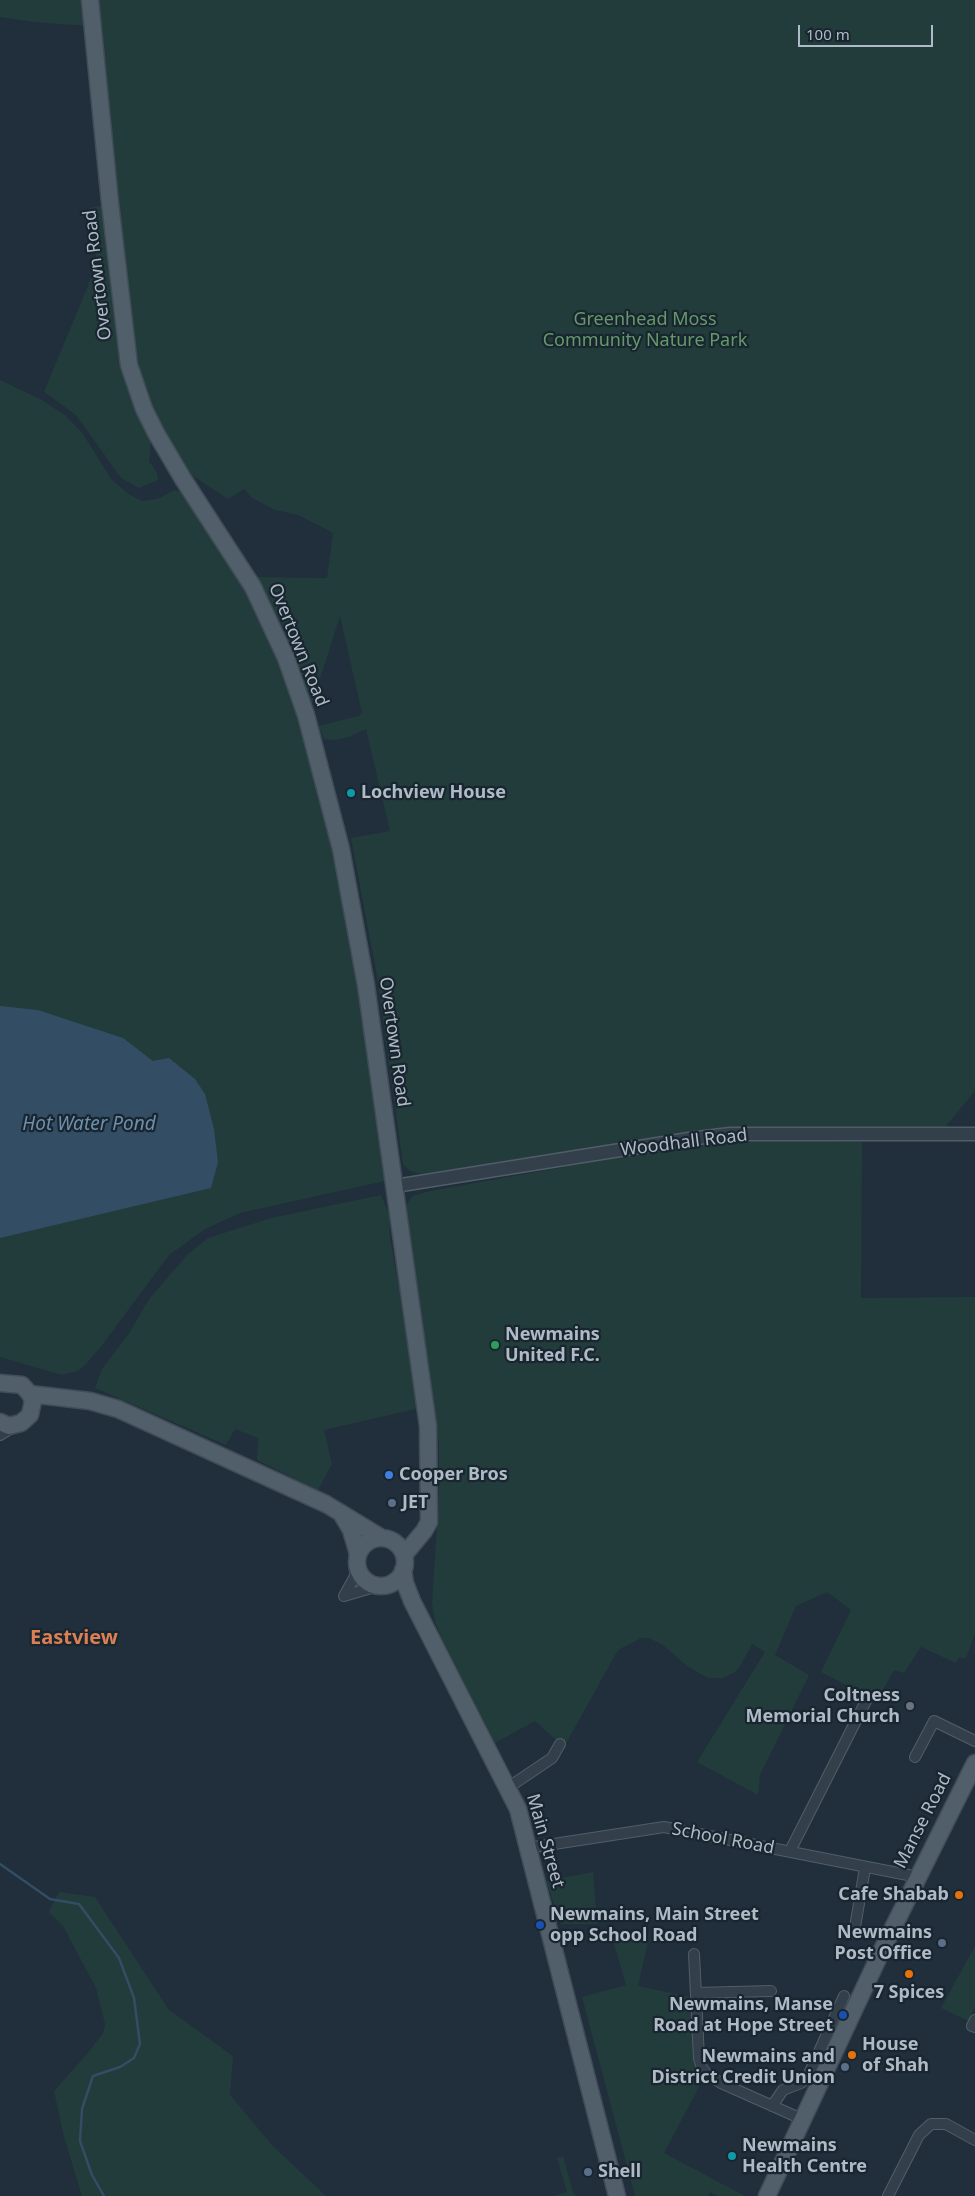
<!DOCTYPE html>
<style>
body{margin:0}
#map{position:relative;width:975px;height:2196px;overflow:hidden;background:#202f3b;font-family:"Noto Sans",sans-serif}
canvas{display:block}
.scale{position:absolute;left:798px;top:25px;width:135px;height:22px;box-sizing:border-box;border:2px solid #aebbc7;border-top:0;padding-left:6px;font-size:15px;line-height:18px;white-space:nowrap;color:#aebbc7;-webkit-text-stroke:4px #19252f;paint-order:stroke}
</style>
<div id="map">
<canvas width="975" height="2196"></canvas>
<div class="scale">100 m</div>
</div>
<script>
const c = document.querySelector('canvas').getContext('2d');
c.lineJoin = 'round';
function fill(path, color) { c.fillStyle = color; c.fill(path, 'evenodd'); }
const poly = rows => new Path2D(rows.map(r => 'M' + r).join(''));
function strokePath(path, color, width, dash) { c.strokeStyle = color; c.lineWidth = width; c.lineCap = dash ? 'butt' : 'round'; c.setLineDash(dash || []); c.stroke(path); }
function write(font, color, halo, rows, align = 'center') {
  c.font = font + ' "Noto Sans",sans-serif'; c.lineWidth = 4.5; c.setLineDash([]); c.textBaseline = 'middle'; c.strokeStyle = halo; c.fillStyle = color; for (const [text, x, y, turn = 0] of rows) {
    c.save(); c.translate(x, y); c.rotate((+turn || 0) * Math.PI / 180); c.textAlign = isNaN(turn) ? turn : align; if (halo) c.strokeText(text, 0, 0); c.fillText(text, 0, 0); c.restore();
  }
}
const green = poly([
 [0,0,85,0,86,26,34,22,0,17],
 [98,0,975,0,975,1091,945,1127,751,1127,698,1132,422,1174,410,1171,403,1164,377,976,351,838,390,831,366,729,349,737,334,740,324,739,318,726,359,716,362,713,340,616,311,707,284,630,258,577,327,578,333,533,298,515,275,510,252,498,244,489,228,499,187,472,152,409,140,371,135,341,113,155],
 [104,205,115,325,123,368,151,441,149,461,157,473,158,480,139,488,121,478,76,415,44,392,97,264,89,208],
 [0,380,42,400,66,416,83,434,111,479,130,495,143,501,157,499,175,490,180,492,229,560,253,603,273,646,296,708,329,826,344,901,373,1077,385,1181,240,1213,205,1229,169,1255,103,1344,86,1364,78,1371,62,1375,0,1357],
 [755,1139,862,1142,861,1298,975,1297,975,1634,966,1658,959,1657,956,1663,921,1647,904,1673,894,1670,877,1701,821,1672,851,1610,827,1592,796,1606,775,1655,809,1675,760,1775,758,1795,697,1762,765,1652,752,1644,742,1663,735,1672,723,1678,708,1678,687,1666,663,1645,649,1638,641,1638,618,1650,564,1747,535,1721,495,1743,441,1637,435,1622,432,1603,439,1496,439,1444,405,1214,408,1202,413,1196,430,1191,615,1158,670,1149],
 [381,1195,389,1214,390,1237,420,1408,324,1430,332,1464,318,1490,257,1460,258,1438,235,1429,226,1445,95,1388,102,1369,130,1332,149,1299,188,1254,208,1238,271,1218],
 [593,1872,597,1924,561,1924,546,1881],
 [59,1892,95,1897,169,2010,233,2056,230,2095,272,2145,326,2196,82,2196,64,2137,54,2091,87,2054,103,2033,105,2024,96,1988,63,1926,49,1912],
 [615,1932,650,1933,638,1986,690,1997,694,2007,699,2087,664,2153,745,2196,718,2196,710,2192,708,2196,635,2196,582,1997,626,1985,611,1934],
 [975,1946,975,2008,968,2021,941,2008],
 [563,2156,573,2192,576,2196,553,2196,567,2192,557,2158]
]);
const water = poly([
 [0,1006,38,1010,123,1038,153,1061,169,1058,195,1079,205,1094,214,1129,218,1162,211,1188,0,1238]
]);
const stream = poly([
 [0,1864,50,1899,79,1904,119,1958,134,1998,140,2044,134,2058,120,2067,93,2076,82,2109,80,2141,92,2175,104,2196]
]);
const minor = poly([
 [0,1435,15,1426],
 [344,1596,378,1586],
 [344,1596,354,1578,357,1567],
 [915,1757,934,1721,975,1741],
 [509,1787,552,1758,560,1744],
 [528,1848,664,1827,918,1877],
 [790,1851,867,1699],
 [854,1933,865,1868],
 [694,1954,699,2058,702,2068,707,2074,721,2083,804,2120],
 [696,1993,771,1991],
 [975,2020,972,2026,975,2027],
 [772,2106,783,2090,801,2083,808,2076,844,1996],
 [888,2196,919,2135,931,2124,946,2124,975,2140]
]);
const tertiary = poly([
 [395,1186,689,1139,730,1134,975,1134]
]);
const primary = poly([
 [90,0,110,203,129,365,144,409,156,433,183,479,253,587,286,658,306,715,341,849,366,985,428,1426,429,1522,424,1531,404,1555],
 [0,1383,22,1385,30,1394,33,1401,30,1415,21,1423,9,1426,0,1422],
 [30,1394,90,1401,118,1409,326,1504,382,1538],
 [341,1513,351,1530,358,1554],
 '357 1562a24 24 0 1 1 48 0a24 24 0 1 1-48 0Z',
 [403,1570,405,1583,412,1601,518,1809,617,2196],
 [767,2196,882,1950,975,1763]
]);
const markers = [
 [351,793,5,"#0f9aa8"],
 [495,1345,5,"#2e9e5b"],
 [389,1475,5,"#3f7fe0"],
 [392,1503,5,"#5c6f8a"],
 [910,1706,5,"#6b7280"],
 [959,1895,5,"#e8710a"],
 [540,1925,5,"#1a4fb4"],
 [942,1943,5,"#5c6f8a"],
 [909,1974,5,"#e8710a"],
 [843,2015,5,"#1a4fb4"],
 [852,2055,5,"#e8710a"],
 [845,2067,5,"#5c6f8a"],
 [732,2156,5,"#0f9aa8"],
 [588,2172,5,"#5c6f8a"]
];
const streetNames = [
 ["Overtown Road",98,275,-97],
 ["Overtown Road",298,645,68],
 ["Overtown Road",394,1042,82],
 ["Woodhall Road",684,1143,-7],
 ["Manse Road",923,1821,-63],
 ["School Road",723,1839,11],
 ["Main Street",545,1841,74]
];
const parkNames = [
 ["Greenhead Moss",645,320],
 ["Community Nature Park",645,341]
];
const poiNames = [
 ["Lochview House",361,793],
 ["Newmains",505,1335],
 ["United F.C.",505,1356],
 ["Cooper Bros",399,1475],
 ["JET",402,1503],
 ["Coltness",900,1696,"right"],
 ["Memorial Church",900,1717,"right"],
 ["Cafe Shabab",949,1895,"right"],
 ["Newmains, Main Street",550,1915],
 ["opp School Road",550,1936],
 ["Newmains",932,1933,"right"],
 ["Post Office",932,1954,"right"],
 ["7 Spices",909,1993,"center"],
 ["Newmains, Manse",833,2005,"right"],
 ["Road at Hope Street",833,2026,"right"],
 ["House",862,2045],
 ["of Shah",862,2066],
 ["Newmains and",835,2057,"right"],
 ["District Credit Union",835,2078,"right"],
 ["Newmains",742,2146],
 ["Health Centre",742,2167],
 ["Shell",598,2172]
];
const waterNames = [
 ["Hot Water Pond",89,1125]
];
const quarterNames = [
 ["Eastview",74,1638]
];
fill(green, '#223c3b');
fill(water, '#324d64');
strokePath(stream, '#324d64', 2.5);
strokePath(minor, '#515e68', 12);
strokePath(tertiary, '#515e68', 15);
strokePath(primary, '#404c57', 19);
strokePath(minor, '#33404b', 10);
strokePath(tertiary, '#33404b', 12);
strokePath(primary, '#515f6b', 16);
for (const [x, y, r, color] of markers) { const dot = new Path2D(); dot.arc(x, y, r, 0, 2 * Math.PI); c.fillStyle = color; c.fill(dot); strokePath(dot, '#19252f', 2); }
write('18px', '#aebbc7', '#19252f', streetNames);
write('18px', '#649a69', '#19252f', parkNames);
write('bold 18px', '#aebbc7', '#19252f', poiNames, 'left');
write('italic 19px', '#6c90ad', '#19252f', waterNames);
write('bold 20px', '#db7f55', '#19252f', quarterNames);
</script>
